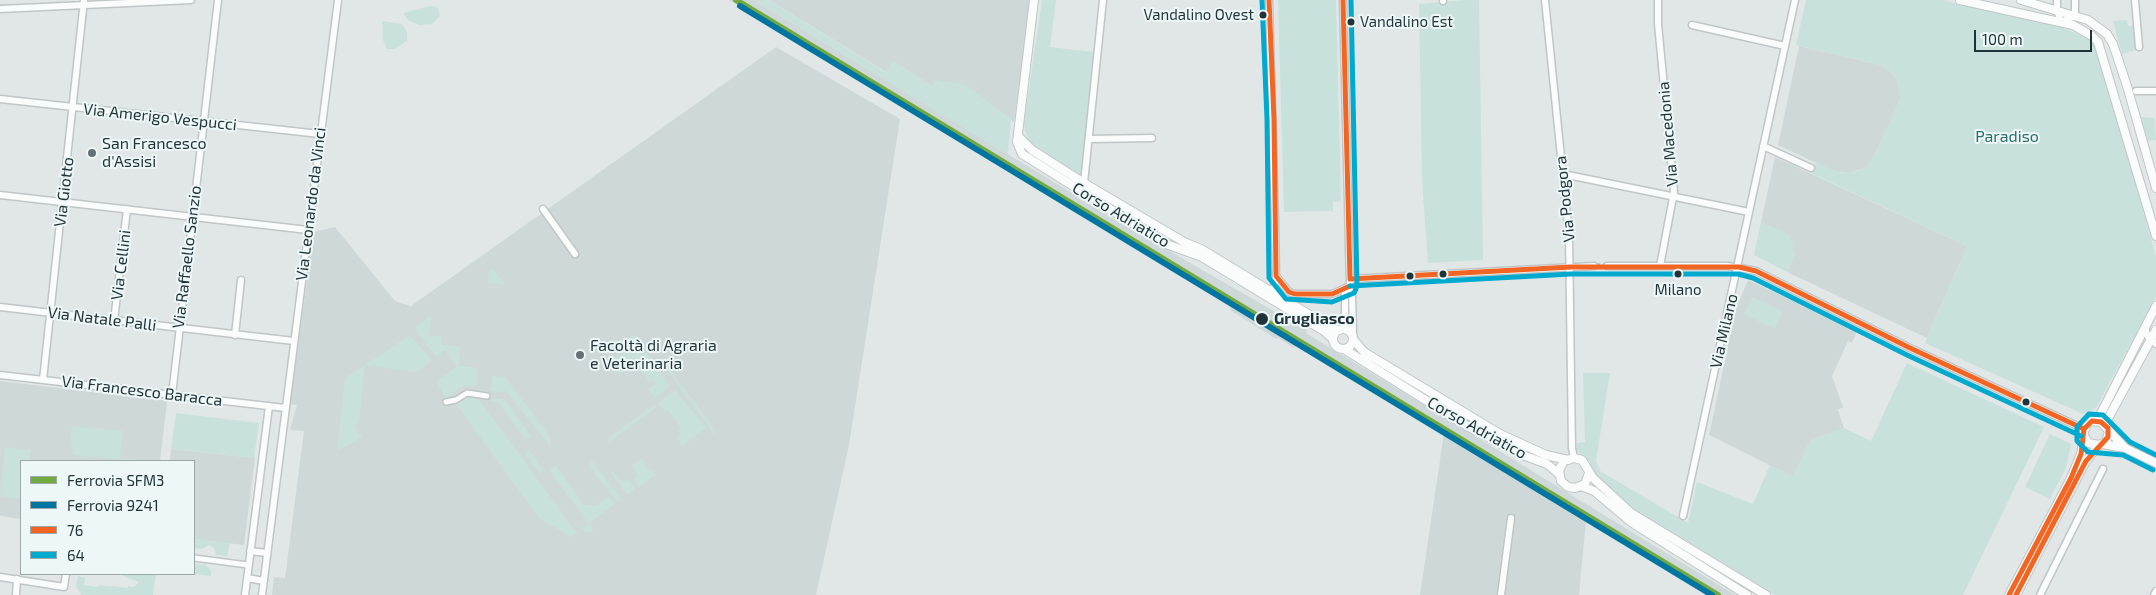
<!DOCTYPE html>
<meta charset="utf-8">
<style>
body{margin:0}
#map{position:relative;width:2156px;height:595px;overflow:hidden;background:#e1e7e7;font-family:"Exo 2",sans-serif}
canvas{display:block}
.legend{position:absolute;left:20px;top:460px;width:175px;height:115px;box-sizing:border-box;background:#eef7f7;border:1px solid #9ba9ab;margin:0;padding:6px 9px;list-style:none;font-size:15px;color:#1f3339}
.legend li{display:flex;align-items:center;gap:10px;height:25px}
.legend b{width:25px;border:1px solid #9ba9ab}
.scale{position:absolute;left:1974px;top:30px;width:118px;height:22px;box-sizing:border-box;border:2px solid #1f3339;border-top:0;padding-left:6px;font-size:15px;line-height:18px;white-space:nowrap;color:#1f3339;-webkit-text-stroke:4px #eef7f7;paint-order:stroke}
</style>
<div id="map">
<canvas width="2156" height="595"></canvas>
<ul class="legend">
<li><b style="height:6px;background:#73aa3f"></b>Ferrovia SFM3</li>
<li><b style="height:6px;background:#0075a1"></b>Ferrovia 9241</li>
<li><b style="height:6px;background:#f26522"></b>76</li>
<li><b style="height:6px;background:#00a9ce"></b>64</li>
</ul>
<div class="scale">100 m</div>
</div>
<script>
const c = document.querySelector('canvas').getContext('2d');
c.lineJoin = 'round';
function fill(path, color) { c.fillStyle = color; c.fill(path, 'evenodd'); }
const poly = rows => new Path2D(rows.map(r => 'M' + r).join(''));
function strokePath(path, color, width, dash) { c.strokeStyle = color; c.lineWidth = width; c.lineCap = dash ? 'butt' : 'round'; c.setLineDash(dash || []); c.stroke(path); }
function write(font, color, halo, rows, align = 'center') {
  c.font = font + ' "Exo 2",sans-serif'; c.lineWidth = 4; c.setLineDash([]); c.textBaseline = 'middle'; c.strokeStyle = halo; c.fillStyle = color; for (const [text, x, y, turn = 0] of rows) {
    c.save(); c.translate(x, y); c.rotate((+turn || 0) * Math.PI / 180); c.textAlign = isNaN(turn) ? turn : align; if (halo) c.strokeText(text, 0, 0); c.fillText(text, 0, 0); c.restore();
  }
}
const built = poly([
 [729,0,754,0,1131,229,1307,330,1306,333,1735,595,1709,595,1586,520,1579,595,1420,595,1444,433,1297,345,1294,348,1278,338,1276,339,1230,310,1231,307,1125,243,1124,239],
 [769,0,1032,0,1014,122,965,85,930,85,893,61,886,72],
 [1799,46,1881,65,1890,71,1897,80,1901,98,1871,162,1865,168,1849,173,1835,172,1778,145],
 [776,47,900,119,849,445,816,595,272,595,274,577,285,578,304,431,290,430,297,405,290,404,314,232,335,227,395,301,411,306],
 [1775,157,1967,246,1927,338,1787,272,1795,254,1761,222],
 [1748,280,1857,331,1852,343,1848,341,1832,376,1843,407,1838,410,1844,428,1810,441,1793,477,1709,435,1736,309],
 [0,381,167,401,160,461,21,461,21,519,0,516],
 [171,449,255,458,244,545,194,539,194,461,170,461]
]);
const green = poly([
 [754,0,769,0,885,72,893,61,930,85,933,85,936,80,966,85,1011,119,1008,155],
 [1042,0,1056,0,1050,47,1094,52,1082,176,1035,148,1030,144,1025,131,1024,123],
 [1278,0,1336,0,1341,201,1333,202,1333,211,1284,212],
 [1464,0,1479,0,1483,260,1428,263,1422,180,1419,4],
 [1806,0,1942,0,2061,27,2092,40,2100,53,2156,257,2156,297,2096,408,2083,414,1925,343,1967,246,1811,173,1816,163,1841,173,1857,171,1865,168,1871,162,1901,98,1897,80,1890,71,1881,65,1796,45],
 [431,6,438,8,440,16,432,24,419,25,408,20,403,13],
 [2127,20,2128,26,2134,26,2135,50,2122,54,2113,21],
 [382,21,402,24,407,32,407,41,394,49,387,49,383,40],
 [2141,117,2155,118,2156,140,2148,141],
 [1761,222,1790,235,1795,254,1787,272,1754,255],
 [493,269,505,284,488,283,489,272],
 [1752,297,1783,311,1775,329,1744,314],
 [431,316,429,335,442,336,441,345,460,347,459,366,478,368,476,386,464,386,446,398,436,382,457,366,445,350,436,357,414,328],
 [410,335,432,360,417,372,365,365,359,421,355,426,362,437,337,451,345,378],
 [634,335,650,357,636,368,633,364,619,375,609,362,630,347,626,341],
 [660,360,663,361,710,423,716,432,715,435],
 [1907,363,2044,427,1963,595,1775,595,1643,516,1640,517,1592,474,1590,462,1580,455,1577,449,1577,443,1585,442,1583,373,1610,373,1596,461,1600,471,1688,523,1697,482,1753,504,1770,465,1793,476,1810,441,1844,428,1871,441],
 [653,364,670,386,655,398,648,389,656,383,653,379,649,382,642,372],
 [492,376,505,377,551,438,550,446,507,392,491,391],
 [675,390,706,428,682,446,677,438,681,435,678,430,681,428,668,410,665,412,658,403],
 [469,395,477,397,577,533,571,537,539,518,456,404],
 [491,398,504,399,532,437,525,439,498,402,490,401],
 [655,404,657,407,609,442,607,439],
 [176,413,259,423,254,458,171,449],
 [72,426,123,431,120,457,137,461,72,455,73,447,70,447],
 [2050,434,2071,444,2066,468,2050,499,2025,487],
 [5,447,31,450,29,461,21,461,21,499,0,496],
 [527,451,530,451,544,470,539,473,526,455],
 [642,458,649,469,657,474,639,487,633,479,638,475,631,466],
 [592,461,621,499,617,502,588,465],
 [556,466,584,505,596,505,609,496,615,504,589,523,593,529,590,532,585,531,582,528,588,523,549,470],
 [613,471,620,480,629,481,635,489,627,495,611,473],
 [194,539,230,543,227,556,216,555,214,548,209,545,202,549,194,548],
 [194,564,206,565,211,570,211,576,194,574],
 [119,574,156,574,153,595,81,595,76,586,78,576,85,578,84,585,98,587,99,585,128,588,128,586,134,587,139,582]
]);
const minorTunnel = poly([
 [1594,266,1607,266]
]);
const pedestrian = poly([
 [446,402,456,400,467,393,487,396],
 [194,558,248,565]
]);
const minor = poly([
 [1269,0,1275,221,1276,276,1273,294],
 [1443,0,1443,1],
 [1545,0,1569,235,1572,448,1574,458],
 [1658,0,1658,24,1674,192,1660,266],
 [2057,0,2057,10,2061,22,2075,16,2075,0],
 [2135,0,2139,47],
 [0,9,191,0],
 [1692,25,1785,46],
 [2136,91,2156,91],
 [0,99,320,134],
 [1089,139,1152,138],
 [1763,146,1811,168],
 [1563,174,1749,212],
 [1084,183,1103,0],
 [0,195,308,230],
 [543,209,575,254],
 [1607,266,1728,266,1756,271,1910,348,2084,429],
 [1276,276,1289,292,1295,294,1332,294,1350,286,1343,0],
 [1350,279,1594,266],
 [0,307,294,341],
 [114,321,127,209],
 [2145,327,2148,337,2156,344],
 [1342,329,1345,324,1345,292,1350,286,1352,292,1353,336],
 [235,335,241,280],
 [0,375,285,408],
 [43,380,84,0],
 [172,395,218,0],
 [1683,516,1795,0],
 [250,551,267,553],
 [0,577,64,587,66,574],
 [247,578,264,581],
 [16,595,17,579],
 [245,595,269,406],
 [262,595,338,0],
 [1501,595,1511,518],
 [2040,595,2103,469],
 [2154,595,2156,591]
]);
const tertiary = poly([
 [1034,0,1017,142,1022,154,1166,244,1202,257,1324,331,1333,339],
 [1960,0,2073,25,2092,36,2098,42,2156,236],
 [2021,0,2088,20,2107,34,2113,44,2127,86,2156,188],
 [1019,137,1032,150,1084,183,1184,242,1201,249,1333,329,1339,330],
 '1333 339a10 10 0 1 1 20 0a10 10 0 1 1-20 0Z',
 [1353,339,1364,352,1500,434,1546,455,1568,460],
 [1344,349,1467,426,1520,454,1547,464,1559,474],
 [2097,421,2156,306],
 [2105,424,2156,330],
 [2109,432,2106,442,2099,445,2088,443,2083,434,2087,424,2092,421,2101,422,2125,448,2156,463],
 [2102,444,2125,448],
 [1589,473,1585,484,1575,488,1568,487,1561,481,1559,470,1564,461,1574,458,1582,460,1593,478,1631,513,1766,595],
 [1581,486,1594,491,1631,522,1747,595],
 [2009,595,2071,478,2081,454,2084,438],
 [2016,595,2086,461,2099,445]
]);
const bus1 = poly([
 [1269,0,1274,119,1276,276,1289,292,1295,294,1332,294,1350,286],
 [1343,0,1350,279],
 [1350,279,1571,267,1739,267,1756,271,1910,348,2084,429],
 [2009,595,2071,478,2081,454,2084,429,2092,421,2101,422,2108,428,2108,437,2086,461,2016,595]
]);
const bus2 = poly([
 [1262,0,1267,119,1269,278,1286,299,1332,302,1354,293,1357,287,1351,0],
 [1350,286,1571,274,1738,274,1753,278,1907,355,2081,436],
 [2153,470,2123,455,2088,452,2077,441,2077,427,2089,414,2103,415,2130,442,2156,455]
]);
const rail1 = poly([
 [736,0,1718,595]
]);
const rail2 = poly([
 [740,6,1712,595]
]);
const markers = [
 [1263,15,4.5,"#1f3339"],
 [1351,22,4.5,"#1f3339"],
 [92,153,5,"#637276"],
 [1443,274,4.5,"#1f3339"],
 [1678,274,4.5,"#1f3339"],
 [1410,276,4.5,"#1f3339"],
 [1262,319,7,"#1f3339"],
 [580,355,5,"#637276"],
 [2026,402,4.5,"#1f3339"]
];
const busNames = [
 ["Vandalino Ovest",1254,15],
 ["Vandalino Est",1360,22,"left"],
 ["Milano",1678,290,"center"]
];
const streetNames = [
 ["Via Amerigo Vespucci",160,117,6],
 ["Via Macedonia",1668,134,-95],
 ["Via Giotto",64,192,-83],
 ["Via Podgora",1565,199,-96],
 ["Via Leonardo da Vinci",311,204,-83],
 ["Corso Adriatico",1121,215,31],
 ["Via Raffaello Sanzio",187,257,-83],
 ["Via Cellini",121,265,-83],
 ["Via Natale Palli",102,319,7],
 ["Via Milano",1724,331,-77],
 ["Via Francesco Baracca",142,391,7],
 ["Corso Adriatico",1477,428,29]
];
const parkNames = [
 ["Paradiso",2007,137]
];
const poiNames = [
 ["San Francesco",102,144],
 ["d'Assisi",102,162],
 ["Facoltà di Agraria",590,346],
 ["e Veterinaria",590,364]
];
const stopNames = [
 ["Grugliasco",1274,319]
];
fill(built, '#ced8d9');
fill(green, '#c9e1dc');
strokePath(minorTunnel, '#bac3c4', 6, [6, 3]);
strokePath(pedestrian, '#c0c5c6', 8);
strokePath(minor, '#c0c5c6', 9);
strokePath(tertiary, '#c0c5c6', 10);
strokePath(pedestrian, '#fafbfb', 5);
strokePath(minor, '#fafbfb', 6);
strokePath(tertiary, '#fafbfb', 8);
strokePath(bus1, '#f26522', 5);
strokePath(bus2, '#00a9ce', 5);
strokePath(rail1, '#73aa3f', 6);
strokePath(rail2, '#0075a1', 6);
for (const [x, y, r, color] of markers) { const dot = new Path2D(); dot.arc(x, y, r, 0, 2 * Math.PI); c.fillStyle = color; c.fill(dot); strokePath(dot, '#eef7f7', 2); }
write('15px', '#1f3339', '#eef7f7', busNames, 'right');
write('16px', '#1f3339', '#eef7f7', streetNames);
write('16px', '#2a7069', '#eef7f7', parkNames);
write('16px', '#1f3339', '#eef7f7', poiNames, 'left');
write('bold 16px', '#1f3339', '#eef7f7', stopNames, 'left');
</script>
